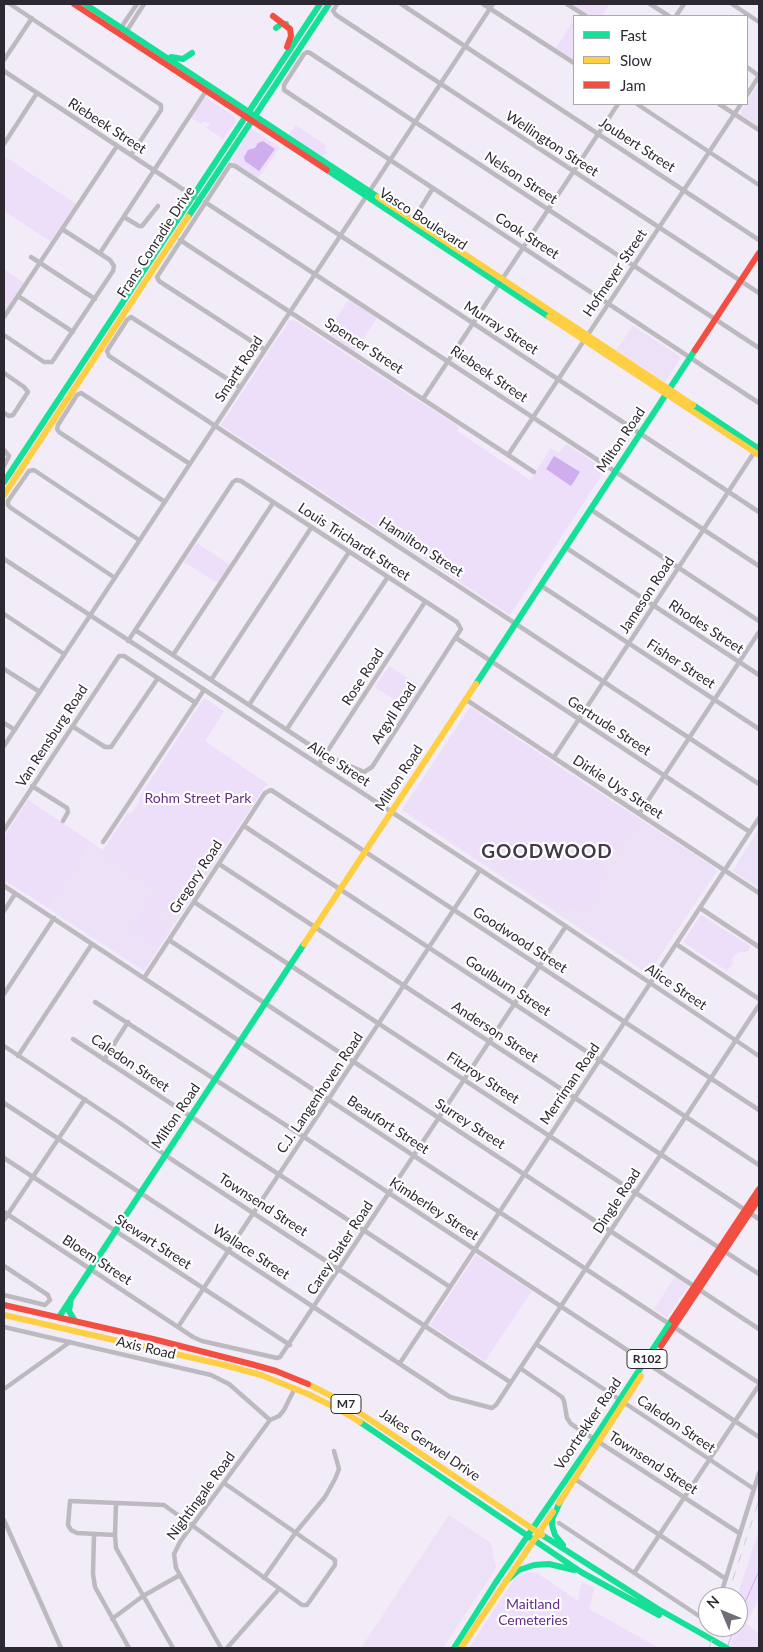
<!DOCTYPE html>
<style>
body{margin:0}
#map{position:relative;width:763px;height:1652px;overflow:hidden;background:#f2ebf8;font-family:Lato,sans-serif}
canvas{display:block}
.frame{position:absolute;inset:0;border:5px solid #2d2932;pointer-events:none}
.legend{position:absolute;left:573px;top:15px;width:175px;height:90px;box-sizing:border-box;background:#fff;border:1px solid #aba9ad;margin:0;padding:6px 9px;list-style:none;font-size:15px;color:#2d2932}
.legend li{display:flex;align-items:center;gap:10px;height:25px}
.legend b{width:25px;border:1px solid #aba9ad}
.north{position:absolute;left:698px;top:1587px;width:50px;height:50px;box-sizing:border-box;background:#fff;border:1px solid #aba9ad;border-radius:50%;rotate:315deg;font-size:14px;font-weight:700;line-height:20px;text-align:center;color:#2d2932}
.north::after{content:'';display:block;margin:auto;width:18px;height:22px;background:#726d77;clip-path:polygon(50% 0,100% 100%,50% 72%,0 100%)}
</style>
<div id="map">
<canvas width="763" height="1652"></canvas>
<div class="frame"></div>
<ul class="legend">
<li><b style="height:6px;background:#16e098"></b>Fast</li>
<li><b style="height:6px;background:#ffcf43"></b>Slow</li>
<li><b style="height:6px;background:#f24e42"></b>Jam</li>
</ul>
<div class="north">N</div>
</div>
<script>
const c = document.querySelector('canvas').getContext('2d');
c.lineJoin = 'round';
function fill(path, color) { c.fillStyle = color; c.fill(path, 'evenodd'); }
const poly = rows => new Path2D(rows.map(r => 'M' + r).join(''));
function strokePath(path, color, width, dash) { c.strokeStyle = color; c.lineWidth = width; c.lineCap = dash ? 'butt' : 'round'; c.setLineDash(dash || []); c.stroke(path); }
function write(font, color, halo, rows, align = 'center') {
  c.font = font + ' Lato,sans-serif'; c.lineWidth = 4.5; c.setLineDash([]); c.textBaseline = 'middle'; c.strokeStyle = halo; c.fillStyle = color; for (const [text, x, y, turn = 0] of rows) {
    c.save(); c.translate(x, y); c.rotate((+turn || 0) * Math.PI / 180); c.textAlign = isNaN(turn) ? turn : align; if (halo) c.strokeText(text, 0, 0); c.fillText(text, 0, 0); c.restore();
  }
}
const built = poly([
 [759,83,759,126,741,115,741,111],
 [633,326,681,357,665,382,616,350],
 [554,763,715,868,716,872,651,969,644,971,486,866],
 [128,813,211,868,144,971,48,908,91,842,103,850],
 [759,828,759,888,733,871],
 [675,1277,688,1286,667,1317,654,1309],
 [449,1515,491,1543,496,1568,443,1648,361,1648]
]);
const green = poly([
 [572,4,610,4,602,16,591,16],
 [574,20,574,60,556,48],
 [204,96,235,117,236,122,223,139,207,128,210,124,204,121,201,124,190,117],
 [296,125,327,146,324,150,328,153,320,156,291,136,289,134],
 [253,130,280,147,258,179,235,165,232,160,250,131],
 [4,156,76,204,51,242,4,211],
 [4,269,24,283,4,314],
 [349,299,377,318,354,352,327,332],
 [294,320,459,427,457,431,530,480,551,448,559,453,566,444,605,470,510,615,221,425,289,321],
 [197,543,230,565,218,583,184,562],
 [389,666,421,686,407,708,375,687],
 [204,698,224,711,205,741,269,785,265,786,180,916,160,903,140,934,132,929,153,898,157,901,162,892,114,860,109,856,110,855,103,850,128,813,131,814,140,800,139,798],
 [470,707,554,763,486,866,402,810],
 [555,766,637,819,601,872,596,897,587,905,580,907,568,908,557,905,492,863],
 [28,800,91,842,48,908,4,880,4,837],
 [701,915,750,946,748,951,740,952,735,955,732,960,733,963,727,971,683,942],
 [151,919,167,930,157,945,141,934],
 [476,1255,532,1291,485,1361,430,1325],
 [759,1530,759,1598,746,1624,759,1633,759,1648,734,1648,730,1646,740,1620,738,1619,737,1597],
 [527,1572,537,1573,578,1601,582,1582,594,1588,589,1609,659,1648,469,1648,514,1579]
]);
const water = poly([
 [263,141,275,149,259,171,245,161,244,157,248,150,255,148,258,143],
 [554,456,580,472,571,486,546,469]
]);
const stream = poly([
 [738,1618,759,1571],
 [728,1645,735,1627]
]);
const street = poly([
 [10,4,161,105,161,110,131,155],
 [337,4,333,11,336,15,759,293],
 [401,4,759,240],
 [483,4,574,63],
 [567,4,586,16],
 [650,4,669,16],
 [732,4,759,22],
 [676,16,684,4],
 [120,29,137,4],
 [126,32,144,4],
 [4,60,32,18],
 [747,67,759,76],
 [4,71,199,200],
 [747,95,759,76],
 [637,104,759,185],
 [719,104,759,130],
 [4,144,37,93],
 [205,202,759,566],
 [420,209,433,188],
 [124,217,139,226,142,226,158,206],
 [180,240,534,472],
 [100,253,206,91],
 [31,257,95,299],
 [18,296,73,332],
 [4,317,117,146],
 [4,335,44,362,52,362,113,271,114,266,110,260,62,229],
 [759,348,310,53,307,52,304,54,284,85,284,90,759,403],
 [265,350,159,281,157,277,230,165,235,166,759,512],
 [4,373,24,387,28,392,13,415,9,416,4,413],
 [240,387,131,317,127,320,107,351,109,356,759,784],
 [423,399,618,104],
 [4,450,9,456,4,466],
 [508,455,741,104],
 [165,502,59,432,57,429,58,425,77,395,81,393,190,464],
 [590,509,759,621],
 [565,547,759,675],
 [4,559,531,903,759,1056],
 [115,578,11,508,8,505,8,501,29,471,34,470,139,540],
 [540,585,759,729],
 [4,614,64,654],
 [456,638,750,832],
 [128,641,233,482,236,480,241,481,457,622,461,629,372,767,364,772,325,755,135,630],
 [173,655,273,503],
 [4,669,40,692],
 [211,680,311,528],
 [465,699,759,893],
 [249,705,349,552],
 [4,723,15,730],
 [72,726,105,747,111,747,158,678],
 [287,729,387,578],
 [4,746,493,4],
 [554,757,759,445],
 [319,764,425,602],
 [32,786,67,808,68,812,63,821],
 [639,814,759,632],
 [244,826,759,1165],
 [4,830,119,656,124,656,196,703],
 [103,842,204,690],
 [219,864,759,1219],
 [4,886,759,1383],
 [194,902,759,1274],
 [700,908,759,947],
 [4,911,15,894],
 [169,940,759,1329],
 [676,944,759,999],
 [144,978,265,793,271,790,759,1110],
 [4,994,54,918],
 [95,1002,304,1137,759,1437],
 [73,1039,450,1287],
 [4,1046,117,1121,171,1159,510,1382],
 [18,1056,92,944],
 [104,1060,128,1022],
 [4,1103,450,1397,492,1408,496,1405,759,1005],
 [4,1158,290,1345],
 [4,1212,193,1337,202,1341,277,1358,280,1357,566,926],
 [4,1220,85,1099],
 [4,1266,48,1295,50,1300,45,1305,4,1295],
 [4,1327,211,1375,229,1384,270,1420],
 [178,1327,480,870],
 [536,1344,754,1489],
 [400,1363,759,818],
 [520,1368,562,1397,564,1401,567,1418,571,1424,739,1533],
 [4,1389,70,1342],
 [575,1479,726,1579],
 [116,1503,115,1535,116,1548,173,1648],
 [4,1520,61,1648],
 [559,1523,708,1622],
 [94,1535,93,1574,95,1587,129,1648],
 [115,1535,77,1533,71,1530,68,1525,70,1501,164,1505,302,1605,307,1605,335,1565,335,1560,224,1483],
 [634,1573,759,1385],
 [264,1578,296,1532,325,1497,335,1479,339,1469,334,1451],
 [720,1597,759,1473],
 [112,1619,143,1596,180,1575],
 [221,1648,176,1568,174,1554,180,1542,270,1420,279,1416,284,1410,295,1388],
 [227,1648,279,1589]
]);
const fast = poly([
 [85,4,378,197],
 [276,28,281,24,286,24],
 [171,57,183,59,192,53],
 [327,170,549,317],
 [188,217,329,4],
 [693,405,759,449],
 [4,482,320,4],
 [476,684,695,350],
 [71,1298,69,1311,75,1321],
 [59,1317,304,944],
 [360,1422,581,1572,659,1615],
 [561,1500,552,1519,552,1525,555,1535,563,1545],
 [542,1535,658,1609,727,1648],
 [506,1581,519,1570,534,1565,549,1564,574,1570],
 [454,1648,496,1582,594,1439,672,1320]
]);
const slow = poly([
 [378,197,693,405],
 [549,317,759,455],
 [4,495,188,217],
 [304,944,476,684],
 [4,1315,224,1365,261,1375,308,1394,340,1410,360,1422],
 [308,1384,345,1403,542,1535],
 [559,1503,641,1376],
 [461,1648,553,1512]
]);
const jam = poly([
 [74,4,327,170],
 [273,16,290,29,291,36,287,47],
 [695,350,759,253],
 [4,1305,153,1339,251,1364,276,1371,308,1384],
 [672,1320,759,1189],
 [661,1346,759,1199]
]);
const rail = poly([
 [727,1597,759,1500],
 [709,1648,717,1627]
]);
const shields = [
 [647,1359,40],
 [346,1404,30]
];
const shieldNames = [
 ["R102",647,1359],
 ["M7",346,1404]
];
const streetNames = [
 ["Riebeek Street",107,126,33],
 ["Wellington Street",552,144,33],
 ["Joubert Street",637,145,33],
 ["Nelson Street",521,178,33],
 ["Vasco Boulevard",423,219,33],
 ["Cook Street",527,236,33],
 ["Frans Conradie Drive",156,242,-57],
 ["Hofmeyer Street",615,273,-56],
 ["Murray Street",501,328,33],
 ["Spencer Street",364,346,33],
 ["Smartt Road",239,369,-57],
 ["Riebeek Street",489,374,34],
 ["Milton Road",621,440,-56],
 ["Louis Trichardt Street",354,542,33],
 ["Hamilton Street",421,547,33],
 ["Jameson Road",647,595,-57],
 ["Rhodes Street",706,627,33],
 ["Fisher Street",681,664,33],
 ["Rose Road",363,677,-57],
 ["Argyll Road",394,713,-57],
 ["Gertrude Street",609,726,33],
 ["Van Rensburg Road",52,736,-57],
 ["Alice Street",339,764,33],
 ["Milton Road",399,778,-57],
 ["Dirkie Uys Street",618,787,33],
 ["Gregory Road",196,877,-57],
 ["Goodwood Street",520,940,33],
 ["Goulburn Street",508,986,33],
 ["Alice Street",676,987,34],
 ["Anderson Street",495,1032,33],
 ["Caledon Street",130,1063,34],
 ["Fitzroy Street",483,1078,33],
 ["Merriman Road",570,1084,-56],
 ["C.J. Langenhoven Road",320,1093,-56],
 ["Milton Road",176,1116,-56],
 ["Surrey Street",470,1124,33],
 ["Beaufort Street",388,1125,33],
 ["Dingle Road",617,1201,-57],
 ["Townsend Street",263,1205,33],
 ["Kimberley Street",434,1209,33],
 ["Stewart Street",153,1242,33],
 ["Carey Slater Road",340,1248,-57],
 ["Wallace Street",251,1252,33],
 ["Bloem Street",97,1260,33],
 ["Axis Road",146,1348,13],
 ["Voortrekker Road",588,1424,-56],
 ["Caledon Street",676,1424,34],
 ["Jakes Gerwel Drive",430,1445,34],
 ["Townsend Street",653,1463,33],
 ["Nightingale Road",201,1496,-54]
];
const parkNames = [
 ["Rohm Street Park",198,798],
 ["Maitland",533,1604],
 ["Cemeteries",533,1620]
];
const districtNames = [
 ["GOODWOOD",547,852]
];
fill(built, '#ece1f7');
fill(green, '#eddefa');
fill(water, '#d0adec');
strokePath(stream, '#d0adec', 1);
strokePath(street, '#bcbabe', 4.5);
strokePath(fast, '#16e098', 6);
strokePath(slow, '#ffcf43', 6);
strokePath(jam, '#f24e42', 6);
strokePath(rail, '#ceccd0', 1, [9, 9]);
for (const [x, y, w] of shields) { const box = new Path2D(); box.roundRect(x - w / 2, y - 9.5, w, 19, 4); c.fillStyle = '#fff'; c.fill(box); strokePath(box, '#2d2932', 1); }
write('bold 12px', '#2d2932', null, shieldNames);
write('14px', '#2d2932', '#fff', streetNames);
write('14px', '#652b8c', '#fff', parkNames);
c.letterSpacing = '1px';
write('bold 19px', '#42394b', '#fff', districtNames);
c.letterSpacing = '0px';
</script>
